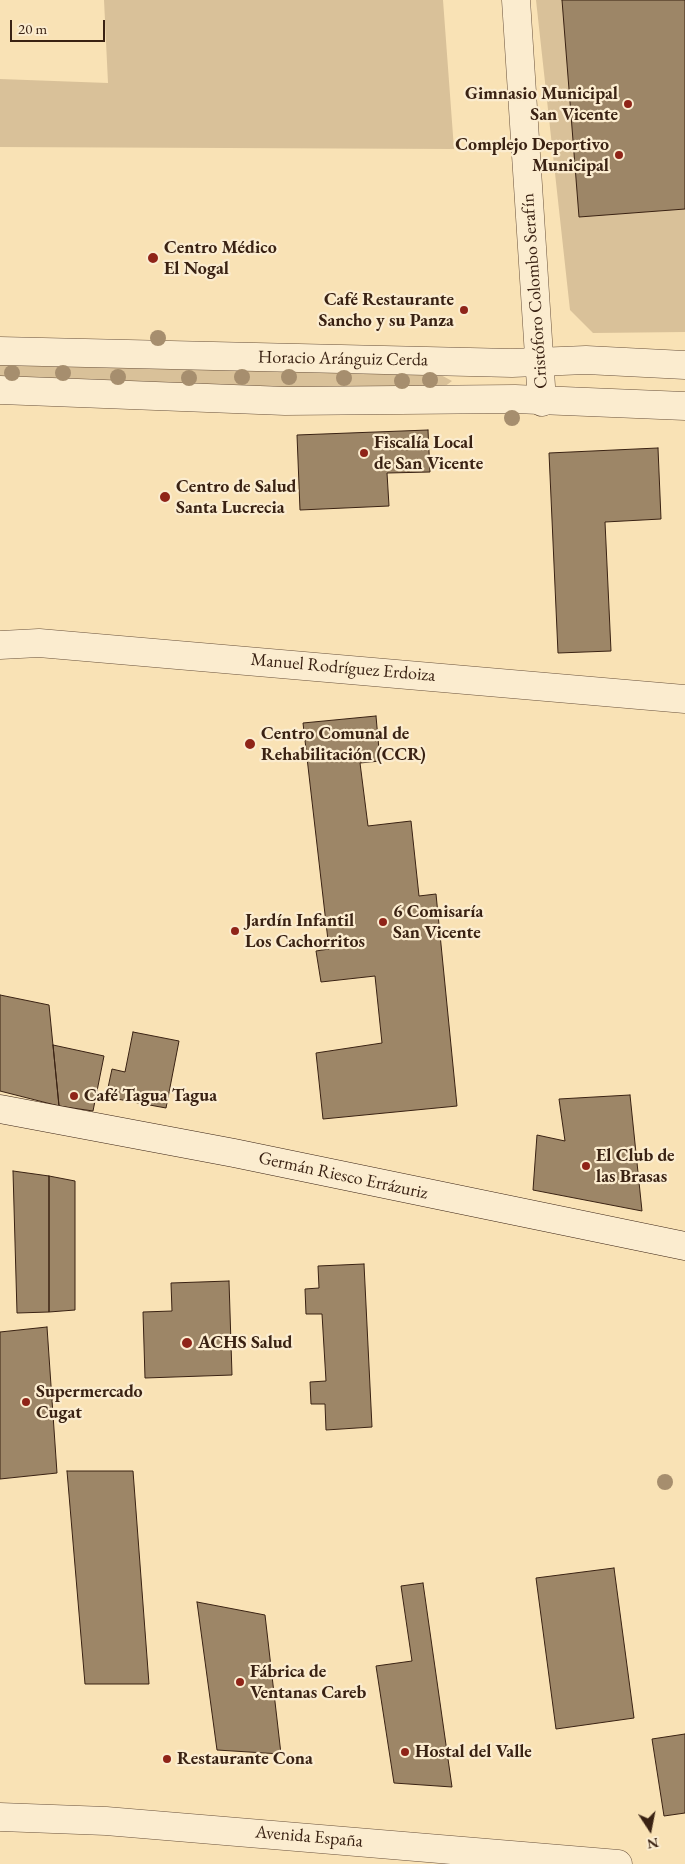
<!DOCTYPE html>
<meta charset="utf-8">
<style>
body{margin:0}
#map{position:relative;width:685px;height:1864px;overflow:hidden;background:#f9e2b5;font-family:"EB Garamond",serif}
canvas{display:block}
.north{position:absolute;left:625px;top:1804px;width:50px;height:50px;-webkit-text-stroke:4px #fbeccf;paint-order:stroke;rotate:169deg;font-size:14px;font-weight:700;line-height:20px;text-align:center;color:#3a2213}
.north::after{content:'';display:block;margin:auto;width:18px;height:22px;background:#3a2213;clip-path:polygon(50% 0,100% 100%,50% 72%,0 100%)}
.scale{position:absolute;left:10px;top:20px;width:95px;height:22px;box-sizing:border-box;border:2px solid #3a2213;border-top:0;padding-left:6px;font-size:15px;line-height:18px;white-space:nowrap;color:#3a2213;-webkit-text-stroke:4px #fbeccf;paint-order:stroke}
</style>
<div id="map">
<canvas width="685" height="1864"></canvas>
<div class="north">N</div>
<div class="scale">20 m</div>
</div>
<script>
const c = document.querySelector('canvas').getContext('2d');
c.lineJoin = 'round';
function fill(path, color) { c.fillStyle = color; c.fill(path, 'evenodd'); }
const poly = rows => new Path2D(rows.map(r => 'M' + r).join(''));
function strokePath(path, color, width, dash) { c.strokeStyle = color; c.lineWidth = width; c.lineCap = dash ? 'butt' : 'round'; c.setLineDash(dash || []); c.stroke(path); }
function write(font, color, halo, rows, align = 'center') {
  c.font = font + ' "EB Garamond",serif'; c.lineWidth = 4.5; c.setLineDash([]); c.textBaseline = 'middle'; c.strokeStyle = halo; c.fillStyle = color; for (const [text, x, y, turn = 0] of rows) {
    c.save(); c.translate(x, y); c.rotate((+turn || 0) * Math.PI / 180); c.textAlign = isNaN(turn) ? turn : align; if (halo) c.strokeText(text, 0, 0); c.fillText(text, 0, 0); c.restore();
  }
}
const green = poly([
 [104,0,443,0,454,149,0,147,0,79,108,83],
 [536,0,685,0,685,332,593,333,570,310],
 [0,363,439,374,452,381,440,390,201,388,0,381]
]);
const building = poly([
 [562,0,685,0,685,209,579,217,562,0],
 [428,430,430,472,387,473,389,506,300,510,297,435,428,430],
 [658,448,661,519,605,522,611,651,558,653,549,453,658,448],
 [376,716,380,761,360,763,368,826,411,821,419,896,436,894,457,1106,323,1119,316,1053,382,1043,375,976,321,982,316,951,329,949,303,723,376,716],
 [0,995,49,1005,59,1106,0,1091,0,995],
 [133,1032,179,1041,166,1108,106,1097,112,1069,125,1072,133,1032],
 [53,1045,104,1056,93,1111,59,1106,53,1045],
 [630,1095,642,1211,533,1190,537,1135,565,1141,559,1099,630,1095],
 [13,1171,49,1176,49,1312,17,1313,13,1171],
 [49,1176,75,1181,75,1310,49,1312,49,1176],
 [364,1264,372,1427,326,1430,325,1404,311,1404,310,1382,326,1381,322,1314,306,1314,305,1289,319,1288,318,1266,364,1264],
 [229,1281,232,1375,145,1378,143,1312,172,1311,171,1283,229,1281],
 [47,1327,57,1473,0,1479,0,1332,47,1327],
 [67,1471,133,1471,149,1684,85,1684,67,1471],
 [614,1568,634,1718,556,1729,536,1578,614,1568],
 [423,1583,452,1787,394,1783,376,1666,412,1661,401,1586,423,1583],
 [197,1602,265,1615,281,1754,217,1750,197,1602],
 [685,1734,685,1813,664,1816,652,1739,685,1734]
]);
const minor = poly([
 [516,0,542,402],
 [0,645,39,643,685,699]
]);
const tertiary = poly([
 [0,351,512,363,586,360,685,365],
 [0,390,285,401,515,399,685,406],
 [0,1817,106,1821,618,1864]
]);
const secondary = poly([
 [0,1109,234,1153,685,1246]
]);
const trees = [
 [158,338],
 [12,373],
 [63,373],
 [118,377],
 [242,377],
 [289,377],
 [189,378],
 [344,378],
 [430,380],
 [402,381],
 [512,418],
 [665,1482]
];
const markers = [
 [628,104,5,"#8f2418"],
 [619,155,5,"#8f2418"],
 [153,258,6,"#8f2418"],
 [464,310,5,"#8f2418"],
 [364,453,5,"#8f2418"],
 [165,497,6,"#8f2418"],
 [250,744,6,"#8f2418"],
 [383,922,5,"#8f2418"],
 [235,931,5,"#8f2418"],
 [74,1096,5,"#8f2418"],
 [586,1166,5,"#8f2418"],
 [187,1343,6,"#8f2418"],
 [26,1402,5,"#8f2418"],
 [240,1682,5,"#8f2418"],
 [405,1752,5,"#8f2418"],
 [167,1759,5,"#8f2418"]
];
const poiNames = [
 ["Gimnasio Municipal",618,94,"right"],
 ["San Vicente",618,115,"right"],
 ["Complejo Deportivo",609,145,"right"],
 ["Municipal",609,166,"right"],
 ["Centro Médico",164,248],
 ["El Nogal",164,269],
 ["Café Restaurante",454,300,"right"],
 ["Sancho y su Panza",454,321,"right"],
 ["Fiscalía Local",374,443],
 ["de San Vicente",374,464],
 ["Centro de Salud",176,487],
 ["Santa Lucrecia",176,508],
 ["Centro Comunal de",261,734],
 ["Rehabilitación (CCR)",261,755],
 ["6 Comisaría",393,912],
 ["San Vicente",393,933],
 ["Jardín Infantil",245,921],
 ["Los Cachorritos",245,942],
 ["Café Tagua Tagua",84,1096],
 ["El Club de",596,1156],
 ["las Brasas",596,1177],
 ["ACHS Salud",198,1343],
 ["Supermercado",36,1392],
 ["Cugat",36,1413],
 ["Fábrica de",250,1672],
 ["Ventanas Careb",250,1693],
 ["Hostal del Valle",415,1752],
 ["Restaurante Cona",177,1759]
];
const streetNames = [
 ["Cristóforo Colombo Serafín",535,291,-94],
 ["Horacio Aránguiz Cerda",343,359,1],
 ["Manuel Rodríguez Erdoiza",343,668,5],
 ["Germán Riesco Errázuriz",343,1176,12],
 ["Avenida España",309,1837,5]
];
fill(green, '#d9c199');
fill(building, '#9d8667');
strokePath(building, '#3a2213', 1);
strokePath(minor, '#6a523c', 29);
strokePath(tertiary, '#6a523c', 29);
strokePath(secondary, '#3a2213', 29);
strokePath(minor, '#fbeccf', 28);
strokePath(tertiary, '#fbeccf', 28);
strokePath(secondary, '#fbeccf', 28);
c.fillStyle = '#a68e6e';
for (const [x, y] of trees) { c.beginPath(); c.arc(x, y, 8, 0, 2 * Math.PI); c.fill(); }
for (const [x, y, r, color] of markers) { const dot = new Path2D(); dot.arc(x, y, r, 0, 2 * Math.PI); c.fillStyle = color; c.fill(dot); strokePath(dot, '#fbeccf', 2); }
write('bold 18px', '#3a2213', '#fbeccf', poiNames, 'left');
write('18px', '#3a2213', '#fbeccf', streetNames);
</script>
